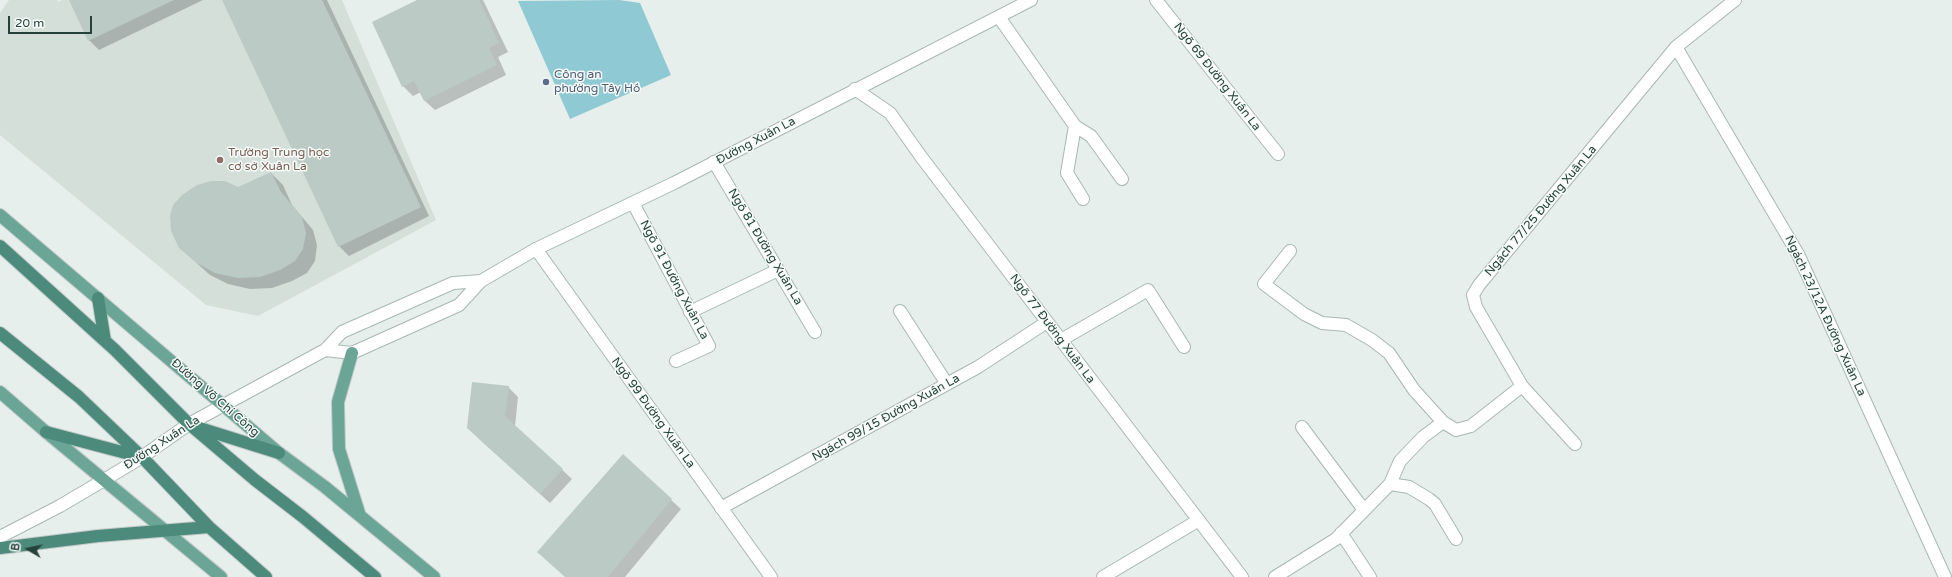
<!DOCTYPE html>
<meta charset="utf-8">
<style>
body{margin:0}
#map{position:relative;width:1952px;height:577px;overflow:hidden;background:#e6efeb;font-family:"Varela Round",sans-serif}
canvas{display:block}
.north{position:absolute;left:8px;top:529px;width:40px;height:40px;-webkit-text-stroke:3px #f7fbf9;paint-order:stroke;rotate:279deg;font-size:11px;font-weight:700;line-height:16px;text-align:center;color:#24423a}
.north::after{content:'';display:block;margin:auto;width:14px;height:18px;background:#24423a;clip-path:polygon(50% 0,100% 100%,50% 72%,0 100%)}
.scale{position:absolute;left:8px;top:16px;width:84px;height:18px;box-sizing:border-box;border:2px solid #24423a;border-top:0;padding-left:5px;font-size:12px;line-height:14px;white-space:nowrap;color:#24423a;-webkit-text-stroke:3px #f7fbf9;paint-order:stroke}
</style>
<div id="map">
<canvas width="1952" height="577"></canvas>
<div class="north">B</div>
<div class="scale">20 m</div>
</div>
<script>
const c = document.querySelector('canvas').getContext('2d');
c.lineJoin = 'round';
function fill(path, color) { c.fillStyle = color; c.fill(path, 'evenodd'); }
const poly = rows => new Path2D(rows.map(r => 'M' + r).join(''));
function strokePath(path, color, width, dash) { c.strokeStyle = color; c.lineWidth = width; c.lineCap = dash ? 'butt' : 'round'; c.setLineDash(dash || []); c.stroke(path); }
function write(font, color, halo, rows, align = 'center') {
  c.font = font + ' "Varela Round",sans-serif'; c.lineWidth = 3; c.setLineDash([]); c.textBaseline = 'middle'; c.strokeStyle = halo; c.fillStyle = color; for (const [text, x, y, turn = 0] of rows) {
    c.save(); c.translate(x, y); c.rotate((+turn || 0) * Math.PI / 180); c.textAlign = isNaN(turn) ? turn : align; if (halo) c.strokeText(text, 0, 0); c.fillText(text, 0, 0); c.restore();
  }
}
const built = poly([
 [9,0,57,0,60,2,61,0,342,0,436,220,258,316,206,305,0,135,0,13]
]);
const water = poly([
 [619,0,640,3,671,75,570,119,518,1]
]);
const shadow = poly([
 [70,0,203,0,99,50,89,40],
 [223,0,327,0,429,216,349,256,339,246],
 [420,0,483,0,508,52,498,57,506,75,435,110,425,101,421,92,413,96,403,86],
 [271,173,283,185,292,205,313,230,317,245,315,261,307,273,292,281,272,288,250,289,228,284,210,275,180,248,238,188],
 [508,387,518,397,515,426,572,479,550,503,478,438],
 [671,500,681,509,625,577,565,577]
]);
const building = poly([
 [69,0,174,0,88,41],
 [222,0,322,0,421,207,338,247],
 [417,0,479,0,499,43,489,48,497,65,424,101,414,81,402,87,372,22],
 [271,172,281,192,302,217,306,233,303,249,295,261,280,270,260,277,238,278,215,273,197,263,179,248,171,231,170,216,173,205,182,195,197,185,211,181,225,181,238,187],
 [472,382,509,386,505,416,563,469,540,494,467,428],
 [623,454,672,499,608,577,565,577,537,552]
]);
const service = poly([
 [1156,0,1278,154],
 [999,17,1075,126,1091,136,1122,179],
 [1676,47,1798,254,1945,577],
 [855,89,890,113,922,158,1242,577],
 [1075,126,1067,173,1083,199],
 [714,162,815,332],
 [633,203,709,346,676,361],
 [1290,251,1264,284,1304,314,1322,323,1346,325,1372,340,1389,353,1414,390,1443,422,1456,430,1471,426,1522,386,1476,307,1473,295,1479,285,1676,47,1735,0],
 [900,311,947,384],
 [690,312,778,270],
 [1061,340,1148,290,1184,347],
 [1522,386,1575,444],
 [1302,427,1364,510],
 [1390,484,1409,487,1429,499,1435,504,1456,539],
 [721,508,978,367,1047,322],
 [1341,533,1370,577],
 [1103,577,1199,520],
 [1275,577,1336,539,1390,484,1400,461,1423,437,1443,422]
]);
const minor = poly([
 [536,249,771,577]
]);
const tertiary = poly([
 [325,350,352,353,459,305,481,281,536,249,674,183,1031,0],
 [0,537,60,506,104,480,142,457,189,424,325,350,342,332,453,283,481,281]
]);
const primary = poly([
 [0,215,279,453,325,487,434,577],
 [352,353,338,402,339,449,360,516],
 [0,392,46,432,221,577]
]);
const trunk = poly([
 [0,246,115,350,189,424,255,480,303,517,375,577],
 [98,298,105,341],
 [0,333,79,397,142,457,209,527,266,577],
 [193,426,279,453],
 [46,432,141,457],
 [0,548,98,536,209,527]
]);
const markers = [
 [546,82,4,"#5c6f8a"],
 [220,160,4,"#8d6e63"]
];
const serviceNames = [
 ["Công an",554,75],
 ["phường Tây Hồ",554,89]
];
const streetNames = [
 ["Ngõ 69 Đường Xuân La",1217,77,52],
 ["Đường Xuân La",756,141,-28],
 ["Ngách 77/25 Đường Xuân La",1541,211,-50],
 ["Ngõ 81 Đường Xuân La",765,247,59],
 ["Ngõ 91 Đường Xuân La",674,280,62],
 ["Ngách 23/12A Đường Xuân La",1825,316,65],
 ["Ngõ 77 Đường Xuân La",1052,329,53],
 ["Đường Võ Chí Công",215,398,41],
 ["Ngõ 99 Đường Xuân La",653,413,54],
 ["Ngách 99/15 Đường Xuân La",886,418,-29],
 ["Đường Xuân La",162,443,-33]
];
const educationNames = [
 ["Trường Trung học",228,153],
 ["cơ sở Xuân La",228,167]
];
fill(built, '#d4dfda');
fill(water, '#8ec9d4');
fill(shadow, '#0003');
fill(building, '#bbcac4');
strokePath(service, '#a8b8b2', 14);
strokePath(minor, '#a8b8b2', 14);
strokePath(tertiary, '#a8b8b2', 14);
strokePath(primary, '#c2cac8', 14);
strokePath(trunk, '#c2cac8', 14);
strokePath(service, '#fff', 12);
strokePath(minor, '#fff', 12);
strokePath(tertiary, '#fff', 12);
strokePath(primary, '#6aa596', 12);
strokePath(trunk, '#4c8a7c', 12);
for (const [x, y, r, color] of markers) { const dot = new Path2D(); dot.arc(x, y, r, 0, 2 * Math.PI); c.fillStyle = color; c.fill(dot); strokePath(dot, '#f7fbf9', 1.5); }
write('12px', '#4e5e75', '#f7fbf9', serviceNames, 'left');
write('12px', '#24423a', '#f7fbf9', streetNames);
write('12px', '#785e54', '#f7fbf9', educationNames, 'left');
</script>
